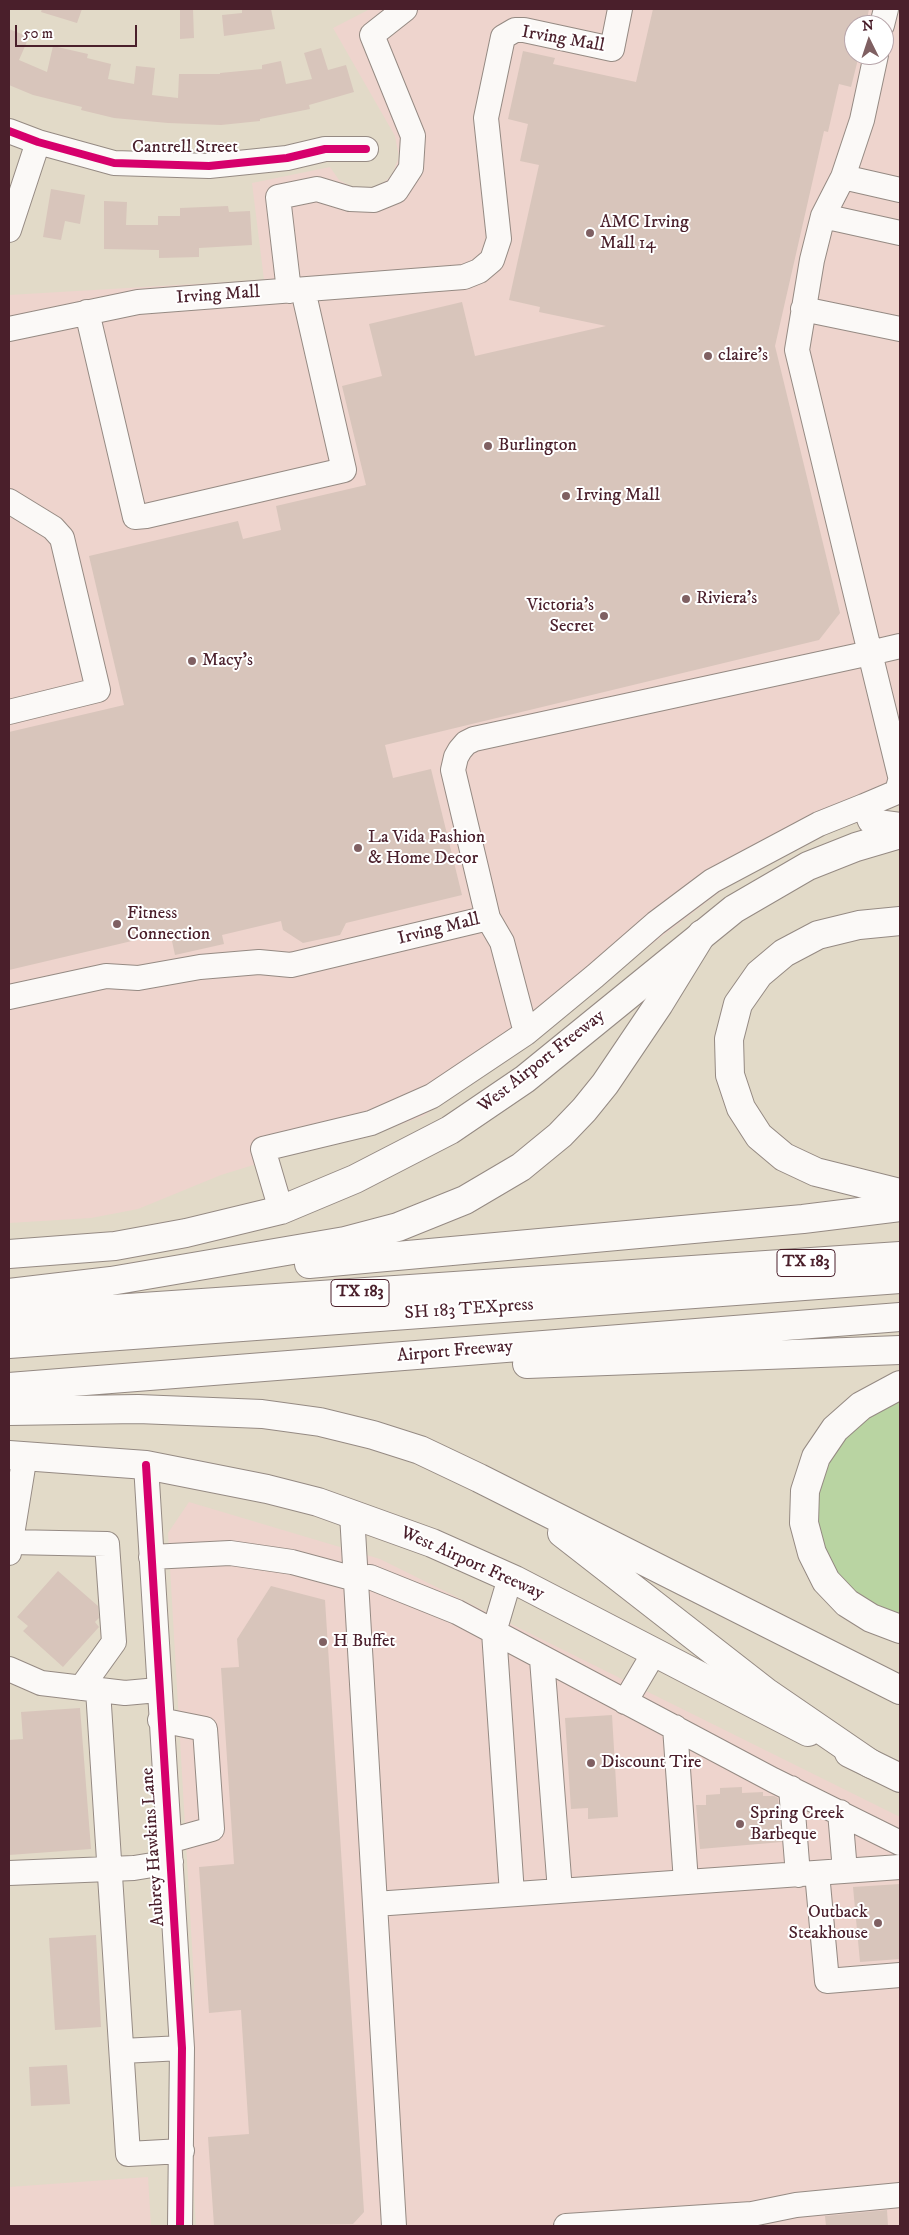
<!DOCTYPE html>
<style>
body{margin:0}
#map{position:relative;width:909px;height:2235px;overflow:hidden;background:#e2dac8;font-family:"IM FELL DW Pica",serif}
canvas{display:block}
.frame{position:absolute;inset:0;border:10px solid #4a1f2b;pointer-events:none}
.north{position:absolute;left:844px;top:15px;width:50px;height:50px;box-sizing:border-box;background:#fff;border:1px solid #b7a5aa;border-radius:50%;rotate:356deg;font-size:14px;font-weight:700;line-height:20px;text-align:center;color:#4a1f2b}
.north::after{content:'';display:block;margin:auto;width:18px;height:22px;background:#7f6062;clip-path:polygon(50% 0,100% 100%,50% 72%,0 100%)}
.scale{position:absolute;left:15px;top:25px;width:122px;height:22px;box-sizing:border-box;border:2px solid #4a1f2b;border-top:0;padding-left:6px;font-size:15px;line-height:18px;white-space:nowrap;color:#4a1f2b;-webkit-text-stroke:4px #fff;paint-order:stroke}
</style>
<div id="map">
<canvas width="909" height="2235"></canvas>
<div class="frame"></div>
<div class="north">N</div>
<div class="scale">50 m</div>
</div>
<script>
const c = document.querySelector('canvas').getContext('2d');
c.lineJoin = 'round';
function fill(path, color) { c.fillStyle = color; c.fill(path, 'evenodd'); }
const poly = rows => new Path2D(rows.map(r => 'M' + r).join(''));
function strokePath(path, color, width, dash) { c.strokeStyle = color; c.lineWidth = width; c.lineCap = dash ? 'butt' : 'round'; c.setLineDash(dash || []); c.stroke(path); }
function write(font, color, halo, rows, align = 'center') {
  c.font = font + ' "IM FELL DW Pica",serif'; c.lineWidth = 4; c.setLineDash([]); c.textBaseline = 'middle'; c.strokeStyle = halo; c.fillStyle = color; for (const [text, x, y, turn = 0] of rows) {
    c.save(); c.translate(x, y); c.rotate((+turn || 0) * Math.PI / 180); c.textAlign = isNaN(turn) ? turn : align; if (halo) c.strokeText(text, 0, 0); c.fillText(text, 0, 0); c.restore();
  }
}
const built = poly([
 [370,9,900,9,900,802,835,827,743,874,631,960,537,1039,423,1116,377,1133,292,1153,221,1175,138,1209,91,1218,9,1223,9,295,264,280,252,183,330,167,339,180,350,186,368,189,382,184,392,175,399,157,395,136,333,28],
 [854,25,884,25,884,55,854,55],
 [189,1502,380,1559,900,1817,900,2226,196,2226,193,2179,194,1981,168,1533],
 [148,2177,151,2226,9,2226,9,2187]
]);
const green = poly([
 [900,1398,900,1618,863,1602,835,1576,817,1528,813,1501,823,1467,840,1443,873,1414]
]);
const building = poly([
 [42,9,82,9,77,23,41,12],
 [180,9,193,9,194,38,180,39],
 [242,9,271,9,275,29,224,36,222,15,242,13],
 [653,9,869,9,866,25,854,25,854,55,859,55,851,87,839,84,828,132,824,131,775,346,840,613,819,640,385,745,393,778,431,769,462,895,346,923,340,935,303,943,283,930,281,921,222,935,224,944,175,955,170,932,9,970,9,732,124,705,89,556,238,521,243,539,281,530,276,506,366,485,342,386,382,376,369,324,462,302,475,356,606,326,539,312,540,307,509,300,539,165,520,161,528,124,508,119,523,51,555,58,553,64,636,82],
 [9,29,29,37,19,60,47,72,53,46,88,54,87,58,111,64,108,79,134,84,136,66,155,68,152,95,178,98,179,74,220,74,220,73,262,69,262,65,281,61,286,84,312,79,304,53,321,48,328,70,346,65,354,92,309,105,310,109,260,119,260,121,221,125,168,123,114,118,81,110,82,107,33,95,9,85],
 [51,189,85,195,80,224,65,221,61,240,43,237],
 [104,201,127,202,126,225,158,225,158,216,180,216,180,208,228,206,229,212,250,211,252,245,199,248,199,257,159,258,159,250,104,249],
 [58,1571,98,1606,99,1618,95,1622,99,1627,63,1667,23,1631,28,1626,17,1617],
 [271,1586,325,1600,364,2212,353,2224,214,2226,208,2137,249,2134,241,2010,209,2013,199,1867,234,1864,221,1668,239,1667,237,1639],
 [80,1708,91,1849,9,1855,9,1740,23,1739,21,1712],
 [612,1715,618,1817,588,1819,588,1808,571,1809,565,1718],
 [742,1787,742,1793,763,1792,763,1796,774,1796,778,1798,782,1842,700,1849,696,1805,706,1805,706,1795,720,1794,720,1788],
 [900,1884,900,1959,860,1962,853,1887],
 [96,1935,101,2027,55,2030,49,1938],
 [67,2065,70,2104,31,2106,29,2067],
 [887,2210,888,2226,826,2226,825,2216]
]);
const minor = poly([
 [882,25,886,9],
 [876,55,862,120,843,177,823,216,812,260,797,350,870,653,900,646],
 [9,131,38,142,114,163,209,166,287,158,325,149,366,149],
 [843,177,900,190],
 [823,216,900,233],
 [9,230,38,142],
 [289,291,278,197,317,189,350,199,374,200,396,191,411,168,413,136,372,35,405,9],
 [803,309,900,329],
 [87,312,135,517,146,516,344,470,303,290],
 [9,329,138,302,464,277,479,271,492,260,499,239,486,118,503,37,515,30,524,30,612,49,620,9],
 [9,501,53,528,62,538,98,690,9,712],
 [900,781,897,792,864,806,870,821,900,825],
 [488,918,502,942,526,1033],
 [9,997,106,976,138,978,200,967,259,962,291,965,488,918,453,770,456,757,460,750,466,743,474,739,870,653,900,776],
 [281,1210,263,1149,371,1123,432,1096,526,1033,595,976,656,923,712,881,819,824,864,806],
 [146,1465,182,2048,180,2226],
 [352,1514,394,2226],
 [11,1542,107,1544,114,1642,81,1688],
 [9,1553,25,1455],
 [151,1557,230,1553,292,1562,355,1579,370,1577,457,1612,773,1780,900,1843],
 [510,1578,494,1632,512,1894],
 [542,1659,560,1891],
 [9,1669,41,1683,125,1693,158,1690],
 [98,1690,128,2154,182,2151],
 [625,1702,654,1653],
 [160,1720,205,1729,212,1829,169,1841],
 [675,1727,686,1882],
 [791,1788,798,1875],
 [840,1812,845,1871],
 [9,1873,134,1868,171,1862],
 [817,1873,827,1981,900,1975],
 [375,1904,900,1867],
 [122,2051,182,2048],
 [566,2226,752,2214,796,2205,900,2195]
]);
const major = poly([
 [9,1254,115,1246,186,1233,281,1210,355,1179,450,1130,525,1079,734,909,808,866,856,847,900,834],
 [9,1455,146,1465,267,1489,318,1502,432,1543,515,1580,808,1732],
 [849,1753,900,1778]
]);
const highway = poly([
 [900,921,859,925,818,935,784,953,759,974,738,1004,729,1039,730,1075,741,1108,759,1136,784,1157,816,1172,900,1193],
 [309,1264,803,1219,900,1207],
 [9,1293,111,1281,345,1241,398,1227,465,1200,521,1167,560,1135,584,1110,605,1084,659,1004,702,934],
 [9,1316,900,1256],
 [9,1344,900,1279],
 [527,1364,900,1350],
 [900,1385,861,1406,835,1429,816,1457,805,1491,804,1523,812,1553,826,1581,847,1603,871,1618,900,1629],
 [9,1387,900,1317],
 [9,1411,138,1409,262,1414,320,1422,373,1435,420,1450,479,1478,900,1690],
 [562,1533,766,1692,871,1764]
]);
const cycleway = poly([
 [9,131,38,142,114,163,209,166,287,158,325,149,366,149],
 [146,1465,182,2048,180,2226]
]);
const markers = [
 [590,233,5,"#7f6062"],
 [708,356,5,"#7f6062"],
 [488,446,5,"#7f6062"],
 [566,496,5,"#7f6062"],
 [686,599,5,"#7f6062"],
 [604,616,5,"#7f6062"],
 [192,661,5,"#7f6062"],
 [358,848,5,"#7f6062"],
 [117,924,5,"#7f6062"],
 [323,1642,5,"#7f6062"],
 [591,1763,5,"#7f6062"],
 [740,1824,5,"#7f6062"],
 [878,1923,5,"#7f6062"]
];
const shields = [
 [806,1263,58],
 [360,1293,58]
];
const shieldNames = [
 ["TX 183",806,1263],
 ["TX 183",360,1293]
];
const streetNames = [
 ["Irving Mall",563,40,10],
 ["Cantrell Street",185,148],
 ["Irving Mall",218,296,-4],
 ["Irving Mall",439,930,-14],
 ["West Airport Freeway",542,1062,-38],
 ["SH 183 TEXpress",469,1310,-4],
 ["Airport Freeway",455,1352,-5],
 ["West Airport Freeway",472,1564,24],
 ["Aubrey Hawkins Lane",154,1847,-94]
];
const poiNames = [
 ["AMC Irving",600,223],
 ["Mall 14",600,244],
 ["claire's",718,356],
 ["Burlington",498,446],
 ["Irving Mall",576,496],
 ["Riviera's",696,599],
 ["Victoria's",594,606,"right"],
 ["Secret",594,627,"right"],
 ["Macy's",202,661],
 ["La Vida Fashion",368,838],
 ["& Home Decor",368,859],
 ["Fitness",127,914],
 ["Connection",127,935],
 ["H Buffet",333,1642],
 ["Discount Tire",601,1763],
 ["Spring Creek",750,1814],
 ["Barbeque",750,1835],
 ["Outback",868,1913,"right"],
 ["Steakhouse",868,1934,"right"]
];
fill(built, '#eed4cd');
fill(green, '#b9d4a2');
fill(building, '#d8c5bb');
strokePath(minor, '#958a83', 26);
strokePath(major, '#958a83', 30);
strokePath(highway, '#958a83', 30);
strokePath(minor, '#fbf9f7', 24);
strokePath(major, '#fbf9f7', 28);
strokePath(highway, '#fbf9f7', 28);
strokePath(cycleway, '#d6006c', 8);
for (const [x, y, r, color] of markers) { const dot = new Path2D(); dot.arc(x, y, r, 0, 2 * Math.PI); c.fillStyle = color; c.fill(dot); strokePath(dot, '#fff', 2); }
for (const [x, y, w] of shields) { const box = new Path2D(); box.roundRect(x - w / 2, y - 13.5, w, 27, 4); c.fillStyle = '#fff'; c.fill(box); strokePath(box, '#4a1f2b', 1); }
write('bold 16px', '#4a1f2b', null, shieldNames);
write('18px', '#4a1f2b', '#fff', streetNames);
write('18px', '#4a1f2b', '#fff', poiNames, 'left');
</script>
